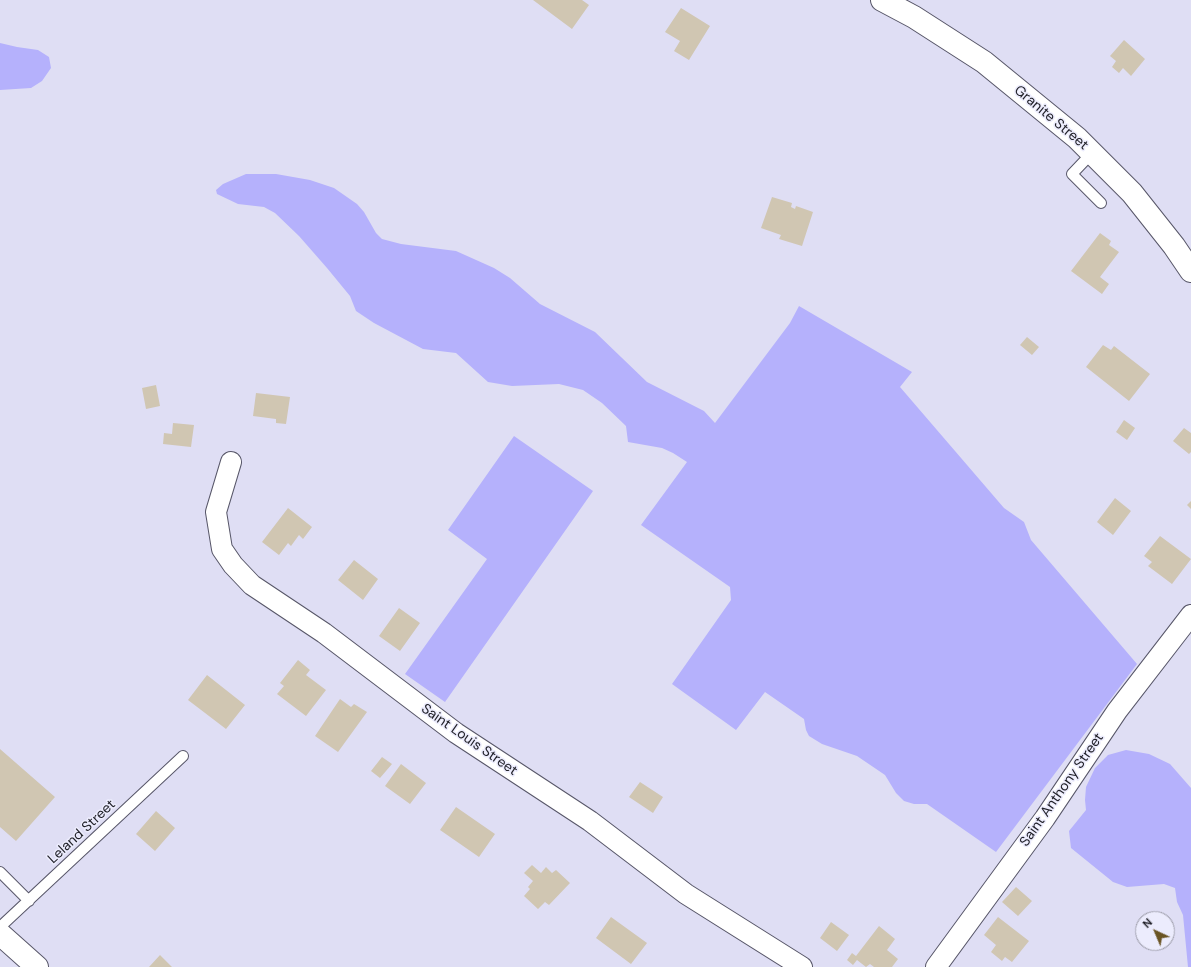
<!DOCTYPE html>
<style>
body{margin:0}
#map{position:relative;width:1191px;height:967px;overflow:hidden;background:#dfdef4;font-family:"DM Sans",sans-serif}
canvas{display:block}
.north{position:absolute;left:1135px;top:911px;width:40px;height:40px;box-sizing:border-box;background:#ececfd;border:1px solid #9b9ba8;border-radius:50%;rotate:316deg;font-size:11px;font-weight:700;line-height:16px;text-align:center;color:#212129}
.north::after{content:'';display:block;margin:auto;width:14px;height:18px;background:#6a5424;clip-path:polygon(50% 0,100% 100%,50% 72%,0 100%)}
</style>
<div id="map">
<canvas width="1191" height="967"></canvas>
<div class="north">N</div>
</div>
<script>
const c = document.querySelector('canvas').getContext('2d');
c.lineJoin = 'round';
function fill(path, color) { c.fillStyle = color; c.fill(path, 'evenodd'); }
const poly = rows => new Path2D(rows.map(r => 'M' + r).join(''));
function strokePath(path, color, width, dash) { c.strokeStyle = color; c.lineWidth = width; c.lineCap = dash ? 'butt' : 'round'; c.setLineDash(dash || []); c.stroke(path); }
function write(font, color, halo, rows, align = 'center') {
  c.font = font + ' "DM Sans",sans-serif'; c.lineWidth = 3; c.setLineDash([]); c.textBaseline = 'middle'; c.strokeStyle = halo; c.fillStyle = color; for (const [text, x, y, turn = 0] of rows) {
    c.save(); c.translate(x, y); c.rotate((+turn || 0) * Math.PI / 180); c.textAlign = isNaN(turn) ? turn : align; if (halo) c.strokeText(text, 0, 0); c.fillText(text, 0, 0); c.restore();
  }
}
const green = poly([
 [0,43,17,47,38,50,49,57,51,68,42,81,31,88,0,90],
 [246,174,276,174,310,180,334,188,357,204,364,212,376,233,382,239,401,244,456,251,494,268,510,278,540,304,595,332,647,382,704,411,715,423,790,323,799,306,912,372,900,387,1004,508,1024,522,1031,540,1137,664,996,852,927,804,914,804,904,801,896,793,885,775,857,756,822,744,809,736,806,730,804,719,765,692,736,730,672,684,731,600,730,587,641,525,687,462,673,453,662,448,628,442,626,426,602,403,583,390,559,384,512,386,488,382,456,353,423,349,374,323,356,311,350,296,327,268,299,236,275,213,264,207,238,204,217,194,216,190,223,184],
 [514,436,593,491,445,702,405,674,487,559,448,530],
 [1126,750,1149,754,1170,764,1191,788,1191,967,1188,967,1183,915,1177,902,1175,888,1164,884,1127,887,1113,882,1071,848,1069,831,1086,810,1085,800,1086,787,1095,768,1108,755]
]);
const building = poly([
 [533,0,582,0,589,5,572,29],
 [681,8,710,26,689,60,674,51,680,41,665,32],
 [1124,40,1145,59,1131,76,1123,68,1119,73,1112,67,1116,61,1110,56],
 [772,197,792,203,791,207,795,209,796,206,813,212,802,246,779,239,781,235,761,228],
 [1100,233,1111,241,1109,245,1119,252,1100,277,1109,284,1102,294,1071,271],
 [1027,337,1039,347,1032,355,1020,345],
 [1103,345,1111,350,1114,346,1150,374,1129,401,1086,367],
 [156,385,160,406,146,409,142,388],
 [256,393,290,397,286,424,276,423,276,419,253,416],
 [1124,420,1135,428,1127,440,1116,432],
 [173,423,194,425,191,447,163,444,164,433,172,434],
 [1184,428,1191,433,1191,452,1189,454,1173,441],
 [1115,498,1131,511,1113,535,1097,522],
 [1191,501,1191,509,1187,505],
 [288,508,312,527,303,539,299,535,291,546,288,543,279,555,262,542],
 [1160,536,1191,559,1172,584,1148,566,1152,562,1144,556],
 [354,560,378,579,363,600,338,580],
 [399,608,420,623,400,651,379,636],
 [298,660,310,670,306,675,326,690,306,716,277,694,284,686,280,683],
 [207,675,245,705,226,729,188,700],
 [340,699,351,707,354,704,367,712,338,752,315,736],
 [0,749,55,797,16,841,0,827],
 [382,757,392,764,380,778,371,771],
 [401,764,426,783,410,804,385,786],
 [640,782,663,797,653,813,629,797],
 [456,807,495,834,479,857,440,830],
 [156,811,175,828,155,851,136,834],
 [532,865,541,873,546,867,552,873,556,870,570,883,549,905,545,902,538,909,524,896,530,889,528,887,533,881,524,873],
 [1016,887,1032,901,1018,916,1002,902],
 [611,917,647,943,631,964,596,938],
 [998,917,1029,941,1012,962,1005,957,1002,961,991,952,996,945,984,935],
 [831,922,849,935,837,951,820,938],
 [879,926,895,939,887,950,898,959,892,967,874,967,870,964,866,967,857,960,853,965,847,960,852,953,856,956],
 [160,955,172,967,149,967]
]);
const service = poly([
 [1092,153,1072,174,1101,203],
 [0,872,29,901],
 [0,927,183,756]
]);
const minor = poly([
 [231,462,216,512,222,549,233,565,252,585,324,633,456,733,590,821,686,894,802,967],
 [936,967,1045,818,1117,711,1191,615]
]);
const tertiary = poly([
 [882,0,914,17,984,62,1077,138,1132,193,1174,246,1191,271]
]);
const secondary = poly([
 [0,934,37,967]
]);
const streetNames = [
 ["Granite Street",1051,118,40],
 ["Saint Louis Street",469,740,35],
 ["Saint Anthony Street",1062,790,-55],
 ["Leland Street",82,832,-43]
];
fill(green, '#b5b1fc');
fill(building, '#d0c6b2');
strokePath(service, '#575668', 12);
strokePath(minor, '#575668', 22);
strokePath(tertiary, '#575668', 24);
strokePath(secondary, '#575668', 24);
strokePath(service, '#fff', 10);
strokePath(minor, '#fff', 20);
strokePath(tertiary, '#fff', 22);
strokePath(secondary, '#fff', 22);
write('14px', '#212129', '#ececfd', streetNames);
</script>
